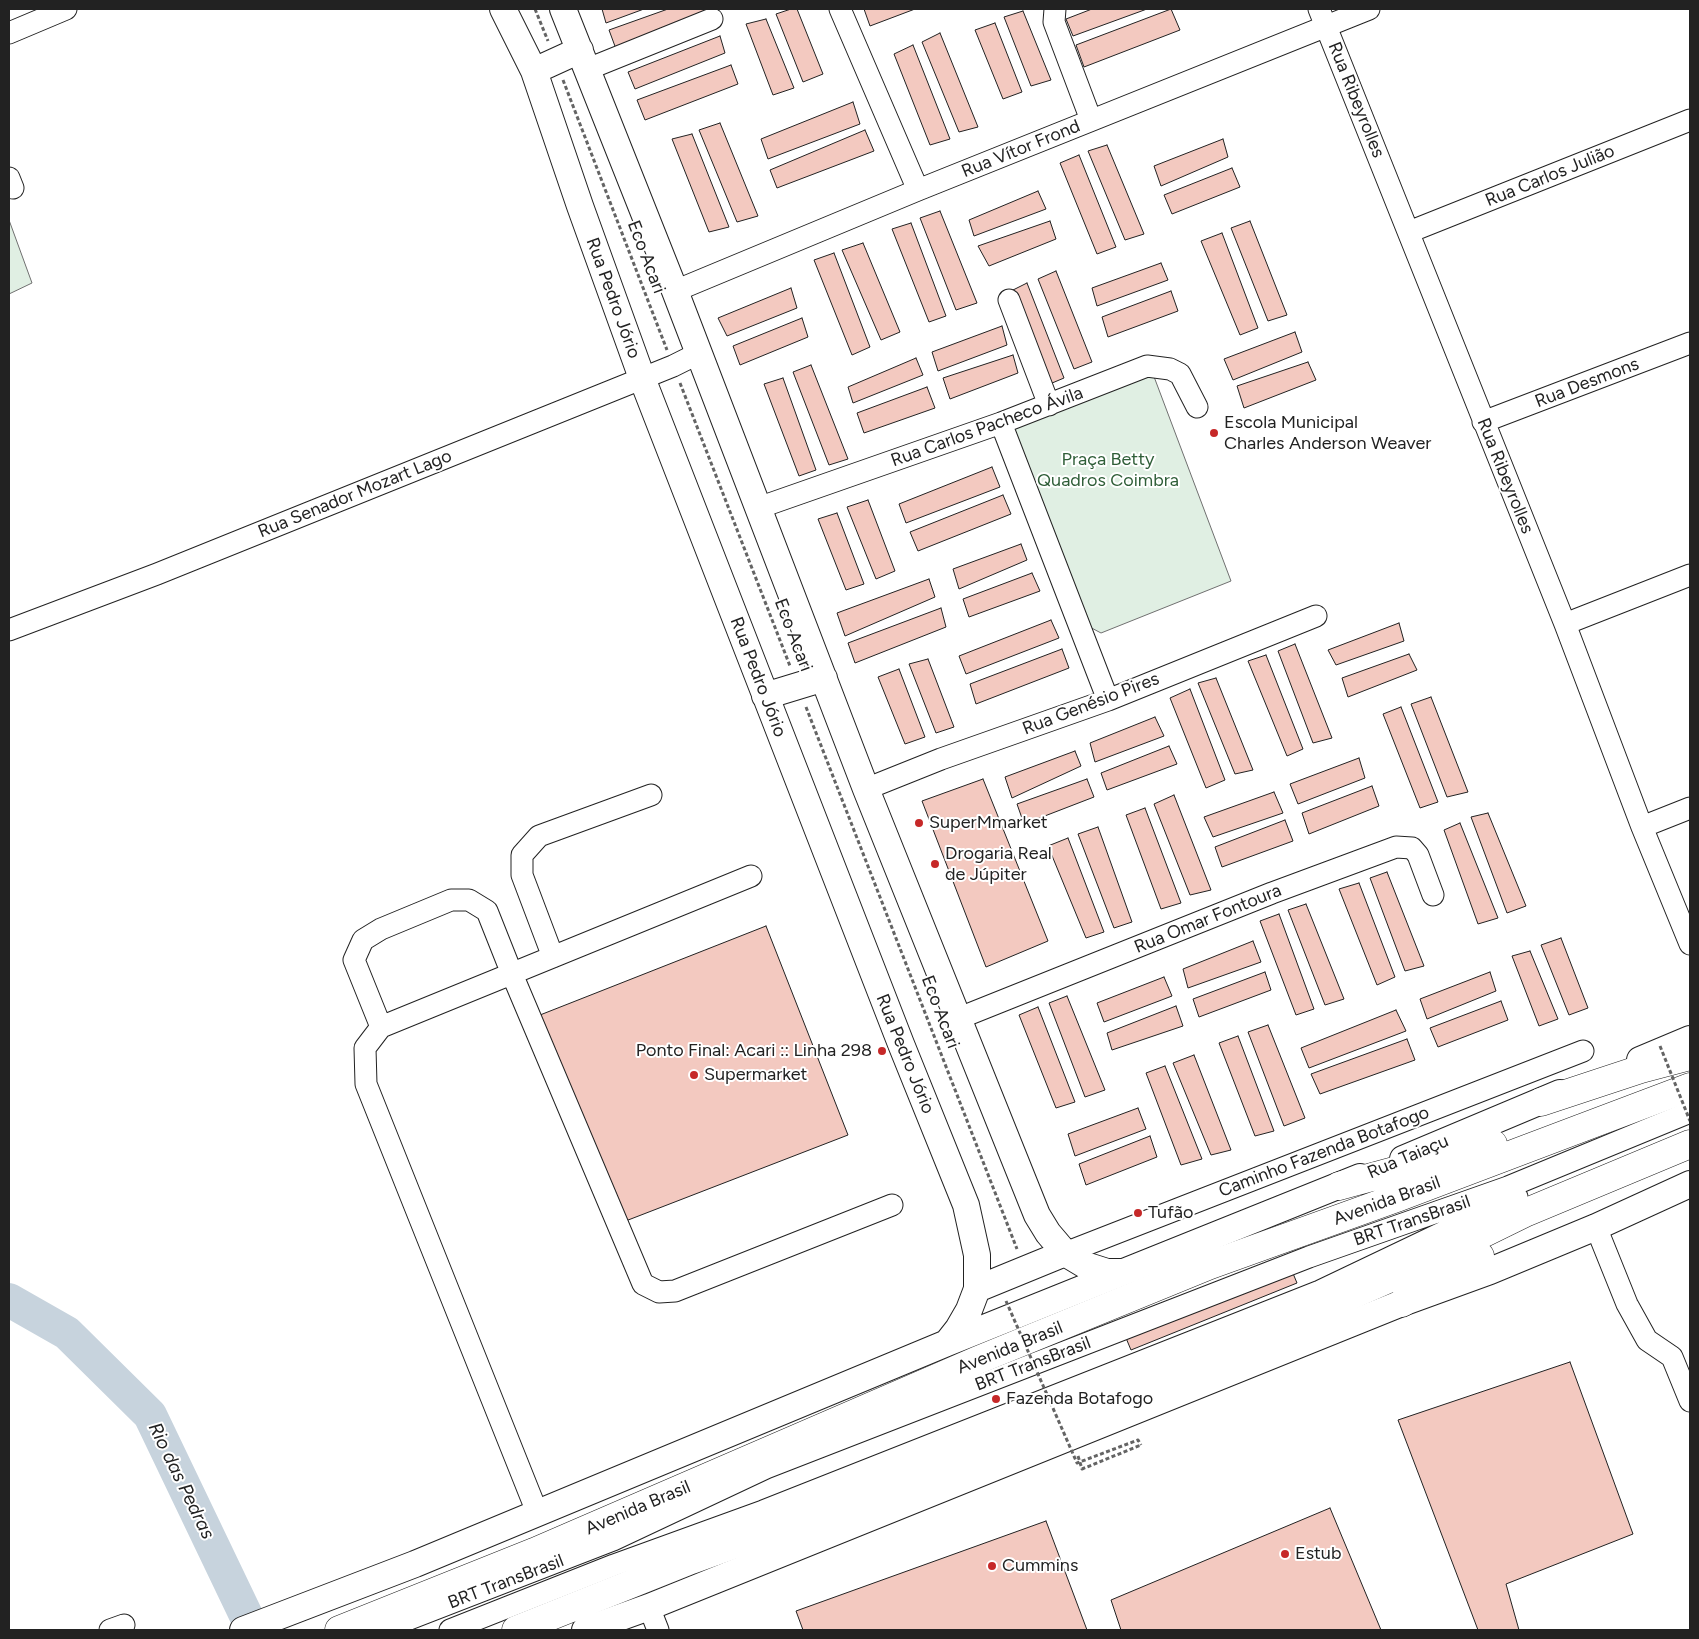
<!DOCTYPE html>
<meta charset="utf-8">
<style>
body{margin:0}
#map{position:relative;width:1699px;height:1639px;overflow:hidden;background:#fff;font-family:Figtree,sans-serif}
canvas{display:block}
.frame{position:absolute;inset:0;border:10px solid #222;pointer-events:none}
</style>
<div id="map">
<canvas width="1699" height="1639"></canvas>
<div class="frame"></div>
</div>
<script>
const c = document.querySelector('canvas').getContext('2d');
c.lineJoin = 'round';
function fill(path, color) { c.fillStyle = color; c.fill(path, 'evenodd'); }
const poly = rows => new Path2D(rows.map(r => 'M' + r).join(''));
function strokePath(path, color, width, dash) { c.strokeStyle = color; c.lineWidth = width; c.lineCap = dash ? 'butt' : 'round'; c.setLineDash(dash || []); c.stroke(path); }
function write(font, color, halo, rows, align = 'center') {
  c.font = font + ' Figtree,sans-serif'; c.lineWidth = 4; c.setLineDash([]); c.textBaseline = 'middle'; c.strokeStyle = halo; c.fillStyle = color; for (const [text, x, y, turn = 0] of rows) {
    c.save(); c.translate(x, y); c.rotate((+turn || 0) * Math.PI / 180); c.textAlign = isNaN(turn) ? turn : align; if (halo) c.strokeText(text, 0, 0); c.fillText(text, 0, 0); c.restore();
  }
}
const green = poly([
 [9,220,32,283,9,294,9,220],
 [1153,374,1231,581,1101,633,1086,625,1009,432,1018,421,1153,374]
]);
const river = poly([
 [9,1300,67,1333,150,1415,253,1630]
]);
const building = poly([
 [602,9,644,9,606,23,602,9],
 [668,9,708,9,710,14,616,49,609,30,668,9],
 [791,9,797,9,823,74,803,82,776,14,791,9],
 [864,9,915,9,870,26,864,9],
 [1092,9,1147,9,1073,36,1066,19,1092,9],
 [1171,9,1180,30,1084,67,1076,45,1171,9],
 [1023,11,1051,80,1031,86,1004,17,1023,11],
 [766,19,794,88,773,95,746,24,766,19],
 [995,23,1022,92,1003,99,975,30,995,23],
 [940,33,978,127,959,132,922,42,940,33],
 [720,36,725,53,635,89,628,72,720,36],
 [913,45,950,139,930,145,894,54,913,45],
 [731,65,738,84,645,120,637,100,731,65],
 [853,102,860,124,768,159,761,139,853,102],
 [720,123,758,216,737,222,699,130,720,123],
 [865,130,874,151,777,188,770,170,865,130],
 [692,134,729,227,709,232,672,139,692,134],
 [1223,139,1228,157,1161,186,1154,166,1223,139],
 [1107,145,1144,234,1125,240,1088,151,1107,145],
 [1079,155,1116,247,1097,254,1060,163,1079,155],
 [1232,168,1240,187,1172,214,1164,195,1232,168],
 [1038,191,1046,209,974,236,969,220,1038,191],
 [940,211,977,303,956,310,920,218,940,211],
 [1050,221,1056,239,989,266,978,246,1050,221],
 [1250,221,1287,315,1268,321,1231,228,1250,221],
 [911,223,946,316,929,322,892,229,911,223],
 [1222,233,1258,328,1240,335,1201,241,1222,233],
 [863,243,900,332,881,340,842,250,863,243],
 [834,253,870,347,852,355,814,260,834,253],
 [1161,263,1168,280,1097,306,1092,288,1161,263],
 [1056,271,1092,362,1074,369,1038,279,1056,271],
 [1027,283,1064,378,1045,386,1009,292,1027,283],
 [791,288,797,308,727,336,718,318,791,288],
 [1171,291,1178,311,1108,337,1102,317,1171,291],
 [802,318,808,337,740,365,733,346,802,318],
 [1002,326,1007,345,938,371,932,352,1002,326],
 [1295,332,1302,352,1233,380,1224,359,1295,332],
 [1013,355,1018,373,950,399,943,378,1013,355],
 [916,358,923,375,853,403,848,387,916,358],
 [1308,362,1316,380,1244,408,1237,386,1308,362],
 [811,365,848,459,829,465,793,372,811,365],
 [783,378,816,470,799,476,764,384,783,378],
 [927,387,935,408,864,433,857,413,927,387],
 [992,467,1000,487,906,523,899,504,992,467],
 [1003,495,1011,514,918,551,910,532,1003,495],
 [868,500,895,571,876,579,847,507,868,500],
 [837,513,864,584,846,590,818,519,837,513],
 [1021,544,1027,560,959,589,953,569,1021,544],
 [1032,573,1040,591,969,617,963,599,1032,573],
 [929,579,935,597,845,636,837,613,929,579],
 [941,608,946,627,855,663,848,643,941,608],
 [1051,620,1059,638,966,674,959,656,1051,620],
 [1399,623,1404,641,1336,665,1328,650,1399,623],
 [1295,644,1332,738,1313,743,1278,651,1295,644],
 [1062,649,1069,668,976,704,970,684,1062,649],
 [1409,654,1417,670,1348,697,1342,678,1409,654],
 [1266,655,1303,749,1287,756,1248,661,1266,655],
 [928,659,954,727,936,733,909,664,928,659],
 [899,669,925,737,905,744,878,677,899,669],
 [1216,678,1253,770,1235,774,1198,683,1216,678],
 [1190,689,1225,780,1206,788,1170,698,1190,689],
 [1431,697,1468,792,1447,797,1411,704,1431,697],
 [1401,707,1438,802,1420,808,1383,714,1401,707],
 [1155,717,1164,736,1095,762,1090,743,1155,717],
 [1169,746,1177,764,1107,790,1101,773,1169,746],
 [1075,751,1081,766,1012,798,1005,777,1075,751],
 [1359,758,1365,778,1298,804,1290,784,1359,758],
 [983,779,1048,941,986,967,922,801,983,779],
 [1087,779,1094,797,1024,824,1017,804,1087,779],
 [1372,786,1379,806,1309,834,1302,813,1372,786],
 [1274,792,1283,813,1213,837,1204,817,1274,792],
 [1174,795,1211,890,1190,895,1154,804,1174,795],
 [1145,808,1181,903,1161,909,1126,815,1145,808],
 [1488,813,1526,906,1507,913,1471,817,1488,813],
 [1285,820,1293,841,1222,867,1215,847,1285,820],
 [1460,823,1498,918,1478,924,1444,830,1460,823],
 [1098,827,1132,922,1114,928,1078,834,1098,827],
 [1068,838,1104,932,1086,938,1048,846,1068,838],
 [1387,872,1424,966,1405,971,1370,878,1387,872],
 [1359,883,1395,977,1377,985,1339,889,1359,883],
 [1306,904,1344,999,1325,1005,1288,910,1306,904],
 [1279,914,1314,1009,1296,1015,1260,921,1279,914],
 [766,926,848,1135,623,1222,540,1015,766,926],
 [1561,938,1588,1008,1569,1015,1541,945,1561,938],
 [1253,941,1261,962,1188,988,1183,969,1253,941],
 [1530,951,1558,1019,1539,1026,1512,956,1530,951],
 [1265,972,1271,990,1199,1017,1193,999,1265,972],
 [1490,972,1496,991,1427,1019,1420,999,1490,972],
 [1164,977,1172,996,1104,1022,1097,1003,1164,977],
 [1067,996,1105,1090,1085,1097,1049,1003,1067,996],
 [1501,1001,1508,1020,1438,1047,1430,1028,1501,1001],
 [1176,1006,1183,1026,1112,1050,1107,1033,1176,1006],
 [1038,1007,1075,1102,1056,1108,1019,1015,1038,1007],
 [1396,1010,1406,1031,1309,1068,1301,1048,1396,1010],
 [1268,1025,1305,1118,1284,1126,1248,1032,1268,1025],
 [1238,1036,1274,1131,1255,1136,1219,1043,1238,1036],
 [1407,1039,1415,1060,1320,1094,1311,1074,1407,1039],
 [1194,1055,1231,1150,1211,1155,1173,1063,1194,1055],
 [1165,1066,1202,1159,1181,1165,1146,1073,1165,1066],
 [1138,1108,1146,1129,1075,1156,1068,1134,1138,1108],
 [1150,1136,1157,1157,1086,1185,1079,1164,1150,1136],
 [1292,1271,1297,1283,1131,1350,1126,1338,1292,1271],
 [1570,1362,1633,1534,1506,1584,1519,1630,1478,1630,1398,1420,1570,1362],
 [1330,1508,1381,1630,1121,1630,1111,1600,1330,1508],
 [1046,1521,1087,1630,803,1630,796,1611,1046,1521]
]);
const path = poly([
 [535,9,548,41],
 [563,80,667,350],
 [680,383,790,666],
 [806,707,1017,1249],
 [1078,1456,1082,1469,1141,1445]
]);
const minor = poly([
 [840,9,918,190],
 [1055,9,1054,22,1091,120],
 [1319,9,1565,624,1642,827,1690,944],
 [9,33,66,9],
 [588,69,712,19],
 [9,178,13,188],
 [1409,232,1690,120],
 [675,291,918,190,1369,9],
 [1009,300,1049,405],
 [1483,422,1690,343],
 [1001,423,1108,700],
 [758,508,1001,423,1147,366,1170,369,1180,374,1197,407],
 [1565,624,1690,575],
 [9,630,157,574,673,366,699,353],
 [866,789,941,759,1108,700,1316,616],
 [1642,827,1690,808],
 [553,957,522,875,522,855,539,836,651,795],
 [957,1019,1272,893,1396,847,1412,848,1418,855,1433,895],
 [381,1027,354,960,363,940,381,929,451,900,469,900,487,911,512,974,643,1284,659,1292,675,1291,892,1205],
 [1596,1227,1627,1304,1647,1340,1672,1357,1690,1401],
 [1065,1253,1583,1051],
 [537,1512,366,1084,365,1048,381,1027,751,876],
 [649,1607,658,1630],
 [110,1630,124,1625],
 [381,1630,613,1540,766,1468,1309,1257,1508,1187,1690,1112],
 [450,1630,614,1565,763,1511,1320,1291,1517,1197]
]);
const major = poly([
 [503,9,534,71,580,206,642,378,901,1044,966,1205,977,1255,977,1289,969,1310,958,1329,947,1343],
 [563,9,675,291,866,789,1037,1215,1048,1233,1065,1253,1085,1265,1107,1272,1123,1272],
 [534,71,580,50],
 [765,696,824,678],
 [1640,1060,1690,1039],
 [1403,1159,1560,1093],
 [977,1289,1065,1253],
 [243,1630,415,1564,947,1343,1360,1177],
 [585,1630,649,1607,1402,1303,1490,1271,1596,1227,1690,1184]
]);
const highway = poly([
 [1541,1102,1641,1069,1690,1056],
 [1339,1186,1493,1144],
 [1402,1303,1448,1272,1480,1256],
 [339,1630,534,1552,978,1360,1210,1265,1399,1197,1690,1087],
 [516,1630,691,1560,760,1535,1323,1308,1413,1268,1527,1212,1690,1144]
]);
const pathBridge = poly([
 [1660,1046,1690,1121],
 [1006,1301,1077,1463,1138,1440,1141,1445]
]);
const markers = [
 [1214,433,5,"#c62828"],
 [919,823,5,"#c62828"],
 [935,864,5,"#c62828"],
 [882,1051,5,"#c62828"],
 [694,1075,5,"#c62828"],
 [1138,1213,5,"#c62828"],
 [996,1399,5,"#c62828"],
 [1285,1554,5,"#c62828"],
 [992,1566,5,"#c62828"]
];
const streetNames = [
 ["Rua Ribeyrolles",1356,100,68],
 ["Rua Vítor Frond",1021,149,-22],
 ["Rua Carlos Julião",1550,176,-22],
 ["Eco Acari",646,257,69],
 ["Rua Pedro Jório",613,298,70],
 ["Rua Desmons",1587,383,-21],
 ["Rua Carlos Pacheco Ávila",987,427,-20],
 ["Rua Ribeyrolles",1505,476,68],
 ["Rua Senador Mozart Lago",355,494,-22],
 ["Eco Acari",793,635,69],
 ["Rua Pedro Jório",758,677,69],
 ["Rua Genésio Pires",1091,704,-21],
 ["Rua Omar Fontoura",1208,919,-22],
 ["Eco Acari",940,1012,69],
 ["Rua Pedro Jório",905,1054,68],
 ["Caminho Fazenda Botafogo",1324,1152,-21],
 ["Rua Taiaçu",1408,1157,-23],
 ["Avenida Brasil",1387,1201,-20],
 ["BRT TransBrasil",1412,1221,-19],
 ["Avenida Brasil",1010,1348,-22],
 ["BRT TransBrasil",1033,1364,-21],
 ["Avenida Brasil",638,1508,-23],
 ["BRT TransBrasil",506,1582,-21]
];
const poiNames = [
 ["Escola Municipal",1224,423],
 ["Charles Anderson Weaver",1224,444],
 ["SuperMmarket",929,823],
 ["Drogaria Real",945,854],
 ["de Júpiter",945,875],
 ["Ponto Final: Acari :: Linha 298",872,1051,"right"],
 ["Supermarket",704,1075],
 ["Tufão",1148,1213],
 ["Fazenda Botafogo",1006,1399],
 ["Estub",1295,1554],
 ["Cummins",1002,1566]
];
const parkNames = [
 ["Praça Betty",1108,460],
 ["Quadros Coimbra",1108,481]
];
const waterNames = [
 ["Rio das Pedras",181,1481,64]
];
fill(green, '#e0efe3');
strokePath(green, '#6f6f6f', 1);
strokePath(river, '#c7d3dd', 34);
fill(building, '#f3c9c0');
strokePath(building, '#222', 1);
strokePath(minor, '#222', 23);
strokePath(major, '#222', 28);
strokePath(highway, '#222', 29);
strokePath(path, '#646464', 3, [4, 2.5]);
strokePath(minor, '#fff', 21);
strokePath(major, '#fff', 26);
strokePath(highway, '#fff', 28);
strokePath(pathBridge, '#646464', 3, [4, 2.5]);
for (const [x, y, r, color] of markers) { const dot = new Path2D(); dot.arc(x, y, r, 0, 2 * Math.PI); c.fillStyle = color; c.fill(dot); strokePath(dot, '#fff', 2); }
write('18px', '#222', '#fff', streetNames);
write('18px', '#222', '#fff', poiNames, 'left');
write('18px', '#2f5e38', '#fff', parkNames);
write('italic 19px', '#222', '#fff', waterNames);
</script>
